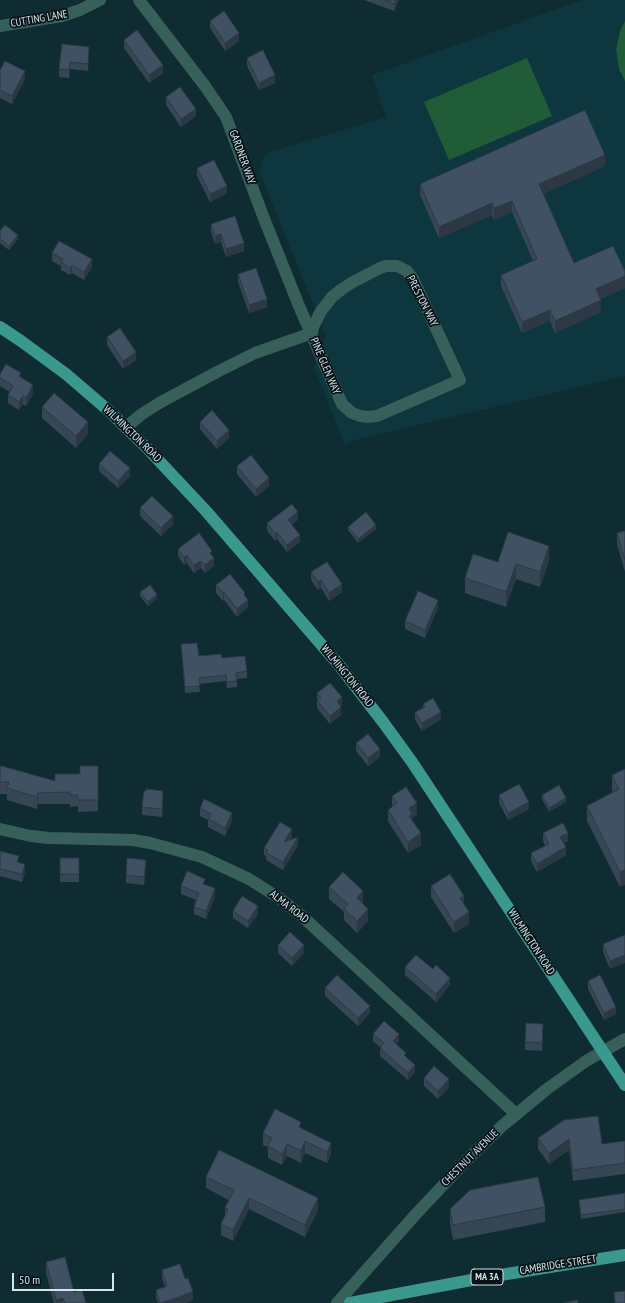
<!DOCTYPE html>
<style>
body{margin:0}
#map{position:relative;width:625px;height:1303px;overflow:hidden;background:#0f2c33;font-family:"PT Sans Narrow",sans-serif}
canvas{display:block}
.scale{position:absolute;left:12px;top:1273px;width:102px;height:18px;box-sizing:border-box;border:2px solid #d5e5ea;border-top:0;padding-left:5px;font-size:12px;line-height:14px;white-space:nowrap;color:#d5e5ea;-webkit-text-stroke:3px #071216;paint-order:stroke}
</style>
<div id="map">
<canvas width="625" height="1303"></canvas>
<div class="scale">50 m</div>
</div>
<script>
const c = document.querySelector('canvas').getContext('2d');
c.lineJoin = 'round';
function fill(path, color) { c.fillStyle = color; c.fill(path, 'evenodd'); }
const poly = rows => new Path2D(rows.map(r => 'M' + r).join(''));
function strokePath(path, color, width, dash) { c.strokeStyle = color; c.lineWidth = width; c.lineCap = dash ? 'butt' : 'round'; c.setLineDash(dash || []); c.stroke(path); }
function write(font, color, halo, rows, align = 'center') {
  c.font = font + ' "PT Sans Narrow",sans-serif'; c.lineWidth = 3.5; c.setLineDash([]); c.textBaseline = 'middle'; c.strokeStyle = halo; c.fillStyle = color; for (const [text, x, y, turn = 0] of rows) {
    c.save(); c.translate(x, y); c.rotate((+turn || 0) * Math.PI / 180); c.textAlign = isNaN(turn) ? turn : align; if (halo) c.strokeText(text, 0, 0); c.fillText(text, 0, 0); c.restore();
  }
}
const built = poly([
 [582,0,625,0,625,376,351,441,345,445,314,367,326,336,260,173,261,161,265,156,270,152,386,117,372,75]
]);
const green = poly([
 [625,21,625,81,619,69,616,50,620,31],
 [527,58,552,116,449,160,424,102]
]);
const minor = poly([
 [139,0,205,86,226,117,263,216,299,306,342,404,352,413,360,416,368,417,377,416,460,380,413,279,407,271,397,266,386,266,380,268,353,282,342,289,332,297,321,311,313,327,312,333],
 [0,26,62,16,80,10,100,0],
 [126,427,142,414,161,402,217,372,255,353,312,333],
 [0,829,31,836,49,838,133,840,150,843,202,857,249,879,279,898,303,917,516,1114],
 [337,1303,416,1214,465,1162,502,1126,547,1089,586,1061,625,1039]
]);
const major = poly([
 [0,327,21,341,66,374,109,411,147,448,206,511,339,665,383,722,412,762,625,1085],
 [350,1303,482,1278,625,1255]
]);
const wall = poly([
 [364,0,399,0,394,11],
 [210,21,239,41,225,51,210,28],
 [124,40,163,73,149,83,124,48],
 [62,44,89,54,88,71,70,69,69,78,59,77,59,69],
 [247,58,275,83,259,90,247,66],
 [0,70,25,79,12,104,0,98],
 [166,97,196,116,181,127,166,105],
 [605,166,543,194,574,263,625,271,625,288,600,299,601,312,555,333,550,321,522,333,501,286,501,275,533,261,512,212,494,220,492,215,439,238,420,195,420,184],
 [197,168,227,193,210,202,197,176],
 [211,224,244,251,226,257,221,242,215,244,211,232],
 [0,231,18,239,9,250,0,243],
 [52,253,92,267,84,280,72,273,70,275,61,270,61,266,52,261],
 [238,274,267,307,249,313,238,282],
 [107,337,136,360,123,369,107,345],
 [0,374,21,378,33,393,26,406,23,404,19,410,8,403,8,395,10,392,0,386],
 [42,407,88,434,76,448,42,418],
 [200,422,229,438,217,449,200,429],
 [99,464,130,476,118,488,99,471],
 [237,466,269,486,256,497,237,474],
 [140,508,173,524,161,536,140,516],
 [298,520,292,524,300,542,287,552,277,539,275,541,267,531,267,523],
 [348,527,376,529,358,543,348,530],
 [625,531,625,572,617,544,617,533],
 [178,549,212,556,214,566,205,573,201,568,194,573,187,563,184,565,178,556],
 [549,561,540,587,516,579,506,607,465,593,465,578,498,562],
 [311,572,342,592,329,601,321,588,318,590,311,580],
 [216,585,245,596,248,607,237,617,224,600,223,601,216,593],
 [140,592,157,598,148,606,140,596],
 [438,608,425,638,405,629,405,621],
 [181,644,199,656,222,658,247,671,247,678,237,679,237,687,227,688,226,681,199,684,200,692,185,693],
 [317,693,342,705,341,706,341,715,330,724,317,708],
 [423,704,441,719,422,731,415,720,415,712,423,708],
 [356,743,380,757,368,766,356,751],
 [0,766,55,781,80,774,98,766,98,811,78,812,78,806,70,807,70,804,38,804,37,809,7,800,7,794,0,794],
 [625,769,620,887,587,821,587,806,613,792,612,790,612,775],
 [499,795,529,809,508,820,499,803],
 [542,795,566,802,549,812,542,799],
 [392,796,417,815,412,818,412,821,421,845,408,853,388,821,388,810,392,807],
 [163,799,162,817,142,815,142,807],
 [200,808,232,821,225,836,208,827,208,820,200,816],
 [543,833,568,841,564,843,566,855,537,872,531,861,531,853,545,846,543,841],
 [292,837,290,840,298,845,283,870,266,860,266,856,264,855,264,848],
 [0,851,19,862,25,872,22,882,0,876],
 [60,858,79,858,79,882,60,882],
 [146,868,144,885,126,883,126,875],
 [205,885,215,896,206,919,194,914,194,907,196,900,181,894,181,886],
 [431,886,464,905,469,924,454,933,431,897],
 [329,887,363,903,362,904,368,921,357,933,344,920,344,912,329,899],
 [233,911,258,914,248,928,233,918],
 [625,935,610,969,603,952,603,944],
 [278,945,304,953,292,966,278,953],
 [405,967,433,969,450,985,436,1002,405,975],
 [588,981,616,1014,604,1020,588,989],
 [325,988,370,1013,358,1026,325,996],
 [543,1032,542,1051,525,1050,525,1042],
 [373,1034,399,1041,396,1044,406,1057,415,1072,408,1080,380,1056,380,1047,373,1041],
 [424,1078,449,1087,438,1099,424,1086],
 [301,1128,331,1154,327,1163,305,1153,301,1163,287,1156,282,1165,268,1158,268,1147,263,1145,263,1133],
 [538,1138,602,1144,625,1141,625,1174,573,1181,569,1150,549,1164,538,1149],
 [206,1177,318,1210,305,1237,249,1209,233,1241,221,1235,221,1224,225,1216,225,1208,229,1200,206,1188],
 [625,1193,625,1212,581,1219,579,1200],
 [545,1207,545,1222,453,1240,450,1224,450,1209],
 [46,1262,74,1292,86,1303,54,1303,46,1273],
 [162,1270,193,1300,185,1303,158,1303,156,1298,156,1290,165,1287,162,1278]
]);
const shadedWall = poly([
 [396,0,399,0,394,11,394,4],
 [239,33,239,41,225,51,225,43],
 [70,62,70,69,69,78,69,70],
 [163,65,163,73,149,83,149,75],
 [25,71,25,79,12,104,12,96],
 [275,75,275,83,259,90,259,83],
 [196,109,196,116,181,127,181,119],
 [605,155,605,166,539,196,539,184],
 [227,186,227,193,210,202,210,194],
 [512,201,512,212,494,220,494,208],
 [492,203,492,215,439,238,439,227],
 [221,234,221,242,215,244,215,236],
 [18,235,18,239,9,250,9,246],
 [244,243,244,251,226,257,226,249],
 [92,259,92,267,84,280,84,272],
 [72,265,72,273,70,275,70,268],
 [625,276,625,288,596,300,596,289],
 [267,299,267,307,249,313,249,305],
 [601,300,601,312,555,333,555,321],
 [550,310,550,321,522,333,522,322],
 [136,352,136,360,123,369,123,361],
 [33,385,33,393,26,406,26,398],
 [23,396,23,404,19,410,19,402],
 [88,422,88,434,76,448,76,436],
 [229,430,229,438,217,449,217,441],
 [130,468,130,476,118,488,118,481],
 [269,478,269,486,256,497,256,489],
 [298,512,298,520,288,527,288,520],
 [173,516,173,524,161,536,161,528],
 [376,525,376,529,358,543,358,539],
 [277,532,277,539,275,541,275,533],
 [300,535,300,542,287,552,287,545],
 [549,546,549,561,540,587,540,572],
 [187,555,187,563,184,565,184,557],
 [214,558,214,566,205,573,205,565],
 [201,561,201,568,194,573,194,565],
 [516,564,516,579,506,607,506,592],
 [321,580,321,588,318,590,318,582],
 [342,584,342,592,329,601,329,593],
 [224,592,224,600,223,601,223,593],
 [157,594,157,598,148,606,148,602],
 [248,600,248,607,237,617,237,609],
 [438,600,438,608,425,638,425,630],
 [342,697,342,705,337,709,337,701],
 [341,707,341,715,330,724,330,716],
 [441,712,441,719,422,731,422,723],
 [380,749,380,757,368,766,368,758],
 [163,791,163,799,162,817,162,809],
 [38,793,38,804,37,809,37,797],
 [566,798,566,802,549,812,549,808],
 [529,802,529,809,508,820,508,813],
 [417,803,417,815,412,818,412,825,409,827,409,808],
 [232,813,232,821,225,836,225,828],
 [292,829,292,837,284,849,284,842],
 [421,833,421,845,408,853,408,842],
 [568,833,568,841,560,845,560,837],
 [298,837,298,845,283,870,283,862],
 [566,847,566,855,537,872,537,864],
 [146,860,146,868,144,885,144,877],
 [25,864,25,872,22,882,22,874],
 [625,870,625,885,620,887,620,872],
 [215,888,215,896,206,919,206,911],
 [363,891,363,903,357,910,357,898],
 [464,896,464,907,460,898],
 [258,906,258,914,248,928,248,921],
 [368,909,368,921,357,933,357,921],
 [469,912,469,924,454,933,454,922],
 [304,945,304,953,292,966,292,958],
 [625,955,625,963,610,969,610,961],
 [450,978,450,985,436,1002,436,994],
 [370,1006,370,1013,358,1026,358,1018],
 [616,1007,616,1014,604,1020,604,1013],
 [399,1034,399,1041,393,1048,393,1041],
 [415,1065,415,1072,408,1080,408,1073],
 [449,1079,449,1087,438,1099,438,1091],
 [569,1139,569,1150,549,1164,549,1153],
 [305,1141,305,1153,301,1163,301,1151],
 [331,1143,331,1154,327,1163,327,1152],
 [287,1144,287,1156,282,1165,282,1154],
 [249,1198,249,1209,233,1241,233,1230],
 [318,1198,318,1210,305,1237,305,1225],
 [193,1292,193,1300,185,1303,161,1303],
 [63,1298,63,1303,56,1303,56,1300]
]);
const building = poly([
 [385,0,396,0,394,4,385,0],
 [224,11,239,33,225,43,210,21,224,11],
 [137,30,163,65,149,75,124,40,137,30],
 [62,44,89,47,88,64,70,62,69,70,59,69,62,44],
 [263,50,275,75,259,83,247,58,263,50],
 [5,61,25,71,12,96,0,90,0,70,5,61],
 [180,87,196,109,181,119,166,97,180,87],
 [585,110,605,155,539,184,574,263,613,246,625,271,625,276,596,289,601,300,555,321,550,310,522,322,501,275,537,259,512,201,494,208,492,203,439,227,420,184,585,110],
 [214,160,227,186,210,194,197,168,214,160],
 [235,216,244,243,226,249,221,234,215,236,211,224,235,216],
 [5,225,18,235,9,246,0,239,0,231,5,225],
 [59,241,92,259,84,272,72,265,70,268,61,262,63,259,52,253,59,241],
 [256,268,267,299,249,305,238,274,256,268],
 [120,328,136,352,123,361,107,337,120,328],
 [6,364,21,373,19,376,33,385,26,398,23,396,19,402,8,395,13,386,0,378,0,374,6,364],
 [54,393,88,422,76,436,42,407,54,393],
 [212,410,229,430,217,441,200,422,212,410],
 [110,451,130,468,118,481,99,464,110,451],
 [251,455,269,478,256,489,237,466,251,455],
 [152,496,173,516,161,528,140,508,152,496],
 [292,504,298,512,288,520,300,535,287,545,277,532,275,533,267,523,292,504],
 [366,512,376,525,358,539,348,527,366,512],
 [625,531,625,560,617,533,625,531],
 [508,532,549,546,540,572,516,564,506,592,465,578,473,554,498,562,508,532],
 [199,533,212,551,210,553,214,558,205,565,201,561,194,565,187,555,184,557,178,549,199,533],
 [327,562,342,584,329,593,321,580,318,582,311,572,327,562],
 [230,574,245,593,244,595,248,600,237,609,224,592,223,593,216,585,230,574],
 [150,585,157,594,148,602,140,592,150,585],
 [418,591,438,600,425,630,405,621,418,591],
 [197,643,199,656,221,654,222,658,245,656,247,671,236,673,237,681,227,682,226,675,199,678,200,686,185,687,181,644,197,643],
 [330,683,342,697,337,701,341,707,330,716,317,700,321,698,317,693,330,683],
 [433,698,441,712,422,723,415,712,425,707,423,704,433,698],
 [368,734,380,749,368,758,356,743,368,734],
 [0,766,2,766,55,781,55,774,80,774,80,766,98,766,98,800,78,800,78,795,70,795,70,792,38,793,37,797,7,788,9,782,0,782,0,766],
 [625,769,625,870,620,872,587,806,619,789,612,775,625,769],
 [519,784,529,802,508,813,499,795,519,784],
 [559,785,566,798,549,808,542,795,559,785],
 [406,787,417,803,409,808,412,814,409,816,421,833,408,842,388,810,397,803,392,796,406,787],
 [146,789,163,791,162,809,142,807,144,791,146,791,146,789],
 [204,799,232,813,225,828,208,819,211,814,200,808,204,799],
 [280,822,292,829,284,842,298,837,283,862,266,853,268,850,264,848,280,822],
 [563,823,568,833,560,837,566,847,537,864,531,853,549,844,543,833,563,823],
 [0,851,19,856,17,862,25,864,22,874,0,869,0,851],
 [60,858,79,858,79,874,60,874,60,858],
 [127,858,146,860,144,877,126,875,127,858],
 [187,871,205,879,203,884,215,888,206,911,194,907,199,893,181,886,187,871],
 [343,872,363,891,357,898,368,909,357,921,344,909,348,904,329,887,343,872],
 [450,874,464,896,460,898,469,912,454,922,431,886,450,874],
 [242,896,258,906,248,921,233,911,242,896],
 [290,932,304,945,292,958,278,945,290,932],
 [625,935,625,955,610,961,603,944,625,935],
 [416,955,433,969,436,965,450,978,436,994,405,967,416,955],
 [337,975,370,1006,358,1018,325,988,337,975],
 [600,975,616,1007,604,1013,588,981,600,975],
 [384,1021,399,1034,393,1041,406,1053,404,1055,415,1065,408,1073,380,1048,384,1043,373,1034,384,1021],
 [526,1023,543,1024,542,1043,525,1042,526,1023],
 [434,1066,449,1079,438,1091,424,1078,434,1066],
 [275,1109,301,1122,299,1127,331,1143,327,1152,305,1141,301,1151,287,1144,282,1154,268,1146,272,1138,263,1133,275,1109],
 [598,1116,602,1144,625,1141,625,1163,573,1170,569,1139,549,1153,538,1138,564,1120,598,1116],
 [219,1150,318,1198,305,1225,249,1198,233,1230,221,1224,228,1209,225,1208,234,1190,206,1177,219,1150],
 [538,1177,545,1207,453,1225,450,1209,470,1190,538,1177],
 [625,1193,625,1209,581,1215,579,1200,625,1193],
 [65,1257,74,1292,82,1290,86,1303,65,1303,63,1298,56,1300,46,1262,65,1257],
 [180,1264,185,1279,188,1278,193,1292,160,1303,156,1290,167,1286,162,1270,180,1264],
 [625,1291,625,1303,615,1303,614,1292,625,1291],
 [577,1300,578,1303,563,1303,577,1300]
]);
const shields = [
 [487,1277,32]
];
const shieldNames = [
 ["MA 3A",487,1277]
];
const streetNames = [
 ["CUTTING LANE",39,19,-10],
 ["GARDNER WAY",242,157,70],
 ["PRESTON WAY",422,301,63],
 ["PINE GLEN WAY",325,366,67],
 ["WILMINGTON ROAD",132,434,44],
 ["WILMINGTON ROAD",347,676,51],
 ["ALMA ROAD",289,907,38],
 ["WILMINGTON ROAD",531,942,57],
 ["CHESTNUT AVENUE",470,1158,-45],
 ["CAMBRIDGE STREET",558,1265,-9]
];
fill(built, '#0d363e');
fill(green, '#215c38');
strokePath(minor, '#37605b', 12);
strokePath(major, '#3a988d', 12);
fill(wall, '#364654');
fill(shadedWall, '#2c3945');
fill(building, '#3f5162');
strokePath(building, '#2c3945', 1);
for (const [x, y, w] of shields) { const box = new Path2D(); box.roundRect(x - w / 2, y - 8, w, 16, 3); c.fillStyle = '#071216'; c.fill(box); strokePath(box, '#d5e5ea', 1); }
write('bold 10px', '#d5e5ea', null, shieldNames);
write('11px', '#d5e5ea', '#071216', streetNames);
</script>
